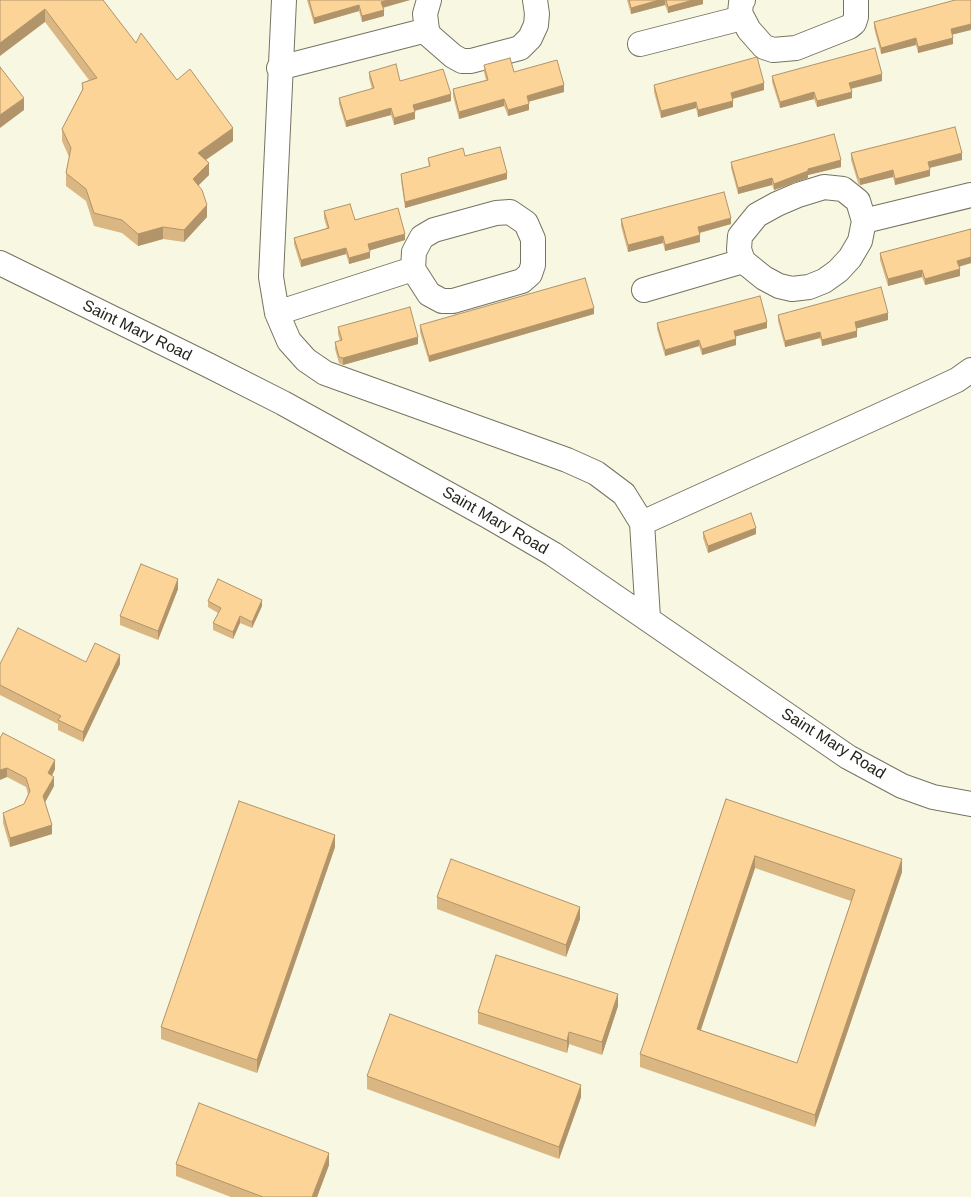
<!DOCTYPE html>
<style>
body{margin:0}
canvas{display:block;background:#f7f7e2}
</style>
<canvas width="971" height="1197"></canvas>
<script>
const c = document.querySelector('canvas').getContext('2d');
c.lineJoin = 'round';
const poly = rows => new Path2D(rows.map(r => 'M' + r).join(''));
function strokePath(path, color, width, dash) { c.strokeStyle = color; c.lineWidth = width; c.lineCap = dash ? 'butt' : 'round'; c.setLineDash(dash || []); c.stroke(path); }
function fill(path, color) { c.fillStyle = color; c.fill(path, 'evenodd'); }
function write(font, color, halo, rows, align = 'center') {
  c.font = font + ' Helvetica,sans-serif'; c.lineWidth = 4.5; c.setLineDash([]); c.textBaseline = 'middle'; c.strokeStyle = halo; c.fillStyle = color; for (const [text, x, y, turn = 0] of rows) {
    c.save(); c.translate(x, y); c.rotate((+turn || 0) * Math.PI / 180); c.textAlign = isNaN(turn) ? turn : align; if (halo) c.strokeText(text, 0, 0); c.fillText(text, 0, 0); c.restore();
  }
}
const minor = poly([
 [284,0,271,277,277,313,289,341,306,360,325,373,567,460,596,473,624,494,642,523,648,618],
 [429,0,425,14,427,30,430,36,453,56,462,61,471,61,520,48,530,38,536,25,537,14,535,0],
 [743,0,741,3,740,13,749,30,764,47,773,50,796,48,849,27,854,23,856,17,856,0],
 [640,44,742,18],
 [279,68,427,30],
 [824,187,843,189,858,201,864,221,860,241,850,258,838,271,824,281,809,287,792,289,779,286,764,278,743,261,739,249,740,236,757,215,777,204,798,195,824,187],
 [510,212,526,223,533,239,533,265,530,274,522,281,453,301,442,301,429,294,413,269,414,252,422,237,434,230,496,213,510,212],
 [864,221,971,195],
 [0,263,208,365,283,403,486,515,553,554,848,757,902,786,933,797,971,804],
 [644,290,743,261],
 [277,313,413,269],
 [642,523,929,393,957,380,971,370]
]);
const wall = poly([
 [0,0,103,0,136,43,177,80,233,141,206,160,209,175,198,185,207,217,184,242,163,239,138,246,122,233,94,226,86,201,66,186,66,173,69,157,62,141,62,129,82,90,82,83,89,80,45,22],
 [307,0,410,0,383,8,384,16,362,22,359,11,314,24],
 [627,0,703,0,703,4,668,13,665,5,631,14],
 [874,22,952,35,953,44,918,53,916,45,881,54,874,28],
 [484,65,514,72,564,92,528,102,529,110,508,116,504,106,459,119,453,96,453,89,486,80,484,72],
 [369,72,451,101,415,111,415,119,394,125,391,115,346,127,339,104,339,98,372,89,369,78],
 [772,76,882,81,851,89,852,98,817,107,814,99,780,108,772,82],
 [654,85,764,90,733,99,733,107,698,117,696,108,661,118,654,92],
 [851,153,962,160,930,168,930,176,895,185,893,177,860,185,858,183,851,160],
 [465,156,507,179,405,208,401,180,401,174,429,167,428,158],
 [731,162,841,167,808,175,808,178,774,190,772,185,738,194,731,168],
 [324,211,355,220,405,240,370,250,370,258,349,264,346,254,301,267,294,244,294,238,327,228,324,218],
 [621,219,731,224,700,233,700,242,665,251,663,243,628,252,621,226],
 [971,229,971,263,959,267,960,276,925,285,922,277,888,286,880,260,880,253],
 [594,314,429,362,420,332,420,325],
 [778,315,888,320,857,328,857,337,822,346,820,338,785,347,778,321],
 [657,323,767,328,736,336,736,345,702,355,699,346,665,356,657,329],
 [338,327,418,344,343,365,339,363,335,349,335,342,340,341,338,334],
 [703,532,756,534,708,553,703,538],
 [178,589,158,640,120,625,120,616],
 [208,601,262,606,252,628,240,623,233,639,213,630,213,623,218,613,208,607],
 [86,662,120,664,83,742,58,730,58,724,0,695,0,664],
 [0,738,55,769,52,776,54,786,45,802,52,834,10,847,3,823,3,813,24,804,28,794,26,787,7,777],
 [726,799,902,872,815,1127,640,1067,640,1054],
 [755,868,851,901,797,1063,701,1030],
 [335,847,257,1073,161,1039,161,1027],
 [437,897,580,919,566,957,437,909],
 [618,1006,602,1055,569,1044,567,1053,478,1024,478,1012],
 [367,1076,581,1097,559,1159,367,1089],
 [176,1164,329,1165,317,1197,231,1197,176,1176]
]);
const shadedWall = poly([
 [388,0,410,0,381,8,381,2],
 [659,0,665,0,665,5,631,14,631,8],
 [693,0,703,0,703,4,668,13,668,7],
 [359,5,359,11,314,24,314,18],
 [45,9,45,22,0,56,0,43],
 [384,10,384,16,362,22,362,16],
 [971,24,971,30,951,35,951,29],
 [916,38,916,45,881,54,881,48],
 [953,38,953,44,918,53,918,47],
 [882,74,882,81,849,89,849,83],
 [764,83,764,90,731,99,731,93],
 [564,85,564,92,527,102,527,96],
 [814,92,814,99,780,108,780,102],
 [852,92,852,98,817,107,817,101],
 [451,94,451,101,413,111,413,105],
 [24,98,24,110,0,128,0,115],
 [504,99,504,106,459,119,459,112],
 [733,101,733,107,698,117,698,110],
 [696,102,696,108,661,118,661,111],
 [529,104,529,110,508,116,508,110],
 [391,108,391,115,346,127,346,121],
 [415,112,415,119,394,125,394,118],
 [233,128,233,141,198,165,198,153],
 [962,153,962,160,928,168,928,162],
 [841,160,841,167,808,175,808,178,774,190,774,184,808,169],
 [209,163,209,175,193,191,193,179],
 [893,170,893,177,860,185,860,179],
 [930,170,930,176,895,185,895,179],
 [507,173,507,179,405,208,405,202],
 [772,178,772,185,738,194,738,188],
 [207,205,207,217,184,242,184,230],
 [731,218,731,224,698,233,698,227],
 [163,227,163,239,138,246,138,234],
 [405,234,405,240,368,251,368,244],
 [700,235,700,242,665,251,665,245],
 [663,236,663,243,628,252,628,245],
 [346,248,346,254,301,267,301,260],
 [370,252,370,258,349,264,349,258],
 [971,257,971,263,957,267,957,261],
 [960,269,960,276,925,285,925,279],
 [922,270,922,277,888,286,888,279],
 [594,308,594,314,429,362,429,356],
 [888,313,888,320,855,329,855,322],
 [767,322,767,328,734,337,734,331],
 [857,331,857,337,822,346,822,340],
 [820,332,820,338,785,347,785,341],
 [418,337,418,344,343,365,343,358],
 [736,339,736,345,702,355,702,349],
 [699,340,699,346,665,356,665,350],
 [756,528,756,534,708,553,708,546],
 [178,579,178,589,158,640,158,631],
 [262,600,262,606,252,628,252,622],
 [240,616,240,623,233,639,233,632],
 [120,655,120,664,83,742,83,732],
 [55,760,55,769,48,783,48,773],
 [7,768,7,777,0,780,0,770],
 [54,777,54,786,43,806,43,796],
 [52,825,52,834,10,847,10,838],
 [335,835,335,847,257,1073,257,1060],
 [755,856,755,868,697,1041,697,1029],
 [902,859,902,872,815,1127,815,1115],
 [580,907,580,919,566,957,566,945],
 [618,994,618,1006,602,1055,602,1042],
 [569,1032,569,1044,567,1053,567,1041],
 [581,1085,581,1097,559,1159,559,1147],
 [329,1153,329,1165,317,1197,312,1197]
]);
const building = poly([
 [0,0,103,0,136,43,141,33,177,80,190,69,233,128,198,153,209,163,193,179,202,190,207,205,184,230,163,227,138,234,122,220,94,213,86,189,66,173,71,148,62,129,83,89,82,83,97,78,45,9,0,43,0,0],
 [309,0,388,0,381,2,384,10,362,16,359,5,314,18,309,0],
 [629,0,659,0,631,8,629,0],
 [666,0,693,0,668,7,666,0],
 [955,0,971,0,971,24,951,29,953,38,918,47,916,38,881,48,874,22,955,0],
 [875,48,882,74,849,83,852,92,817,101,814,92,780,102,772,76,875,48],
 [757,57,764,83,731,93,733,101,698,110,696,102,661,111,654,85,757,57],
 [510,58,514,72,557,60,564,85,527,96,529,104,508,110,504,99,459,112,453,89,488,80,484,65,510,58],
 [396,64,400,81,443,69,451,94,413,105,415,112,394,118,391,108,346,121,339,98,374,88,369,72,396,64],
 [0,67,24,98,0,115,0,67],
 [955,127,962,153,928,162,930,170,895,179,893,170,860,179,858,177,851,153,955,127],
 [834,134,841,160,808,169,808,171,774,184,772,178,738,188,731,162,834,134],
 [500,147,507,173,405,202,401,174,430,166,428,158,463,148,465,156,500,147],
 [724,192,731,218,698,227,700,235,665,245,663,236,628,245,621,219,724,192],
 [350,204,355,220,398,208,405,234,368,244,370,252,349,258,346,248,301,260,294,238,329,228,324,211,350,204],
 [971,229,971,257,957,261,960,269,925,279,922,270,888,279,880,253,971,229],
 [585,278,594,308,429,356,420,325,585,278],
 [881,287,888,313,855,322,857,331,822,340,820,332,785,341,778,315,881,287],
 [760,296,767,322,734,331,736,339,702,349,699,340,665,350,657,323,760,296],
 [410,307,418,337,343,358,339,357,335,342,342,340,338,327,410,307],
 [751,513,756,528,708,546,703,532,751,513],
 [141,564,178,579,158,631,120,616,141,564],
 [218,579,262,600,252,622,240,616,233,632,213,623,221,608,208,601,218,579],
 [18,628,86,662,95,643,120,655,83,732,58,720,61,716,0,685,0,664,18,628],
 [3,733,55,760,48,773,54,777,43,796,52,825,10,838,3,813,24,804,30,791,26,778,7,768,0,770,0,738,3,733],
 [726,799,902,859,815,1115,640,1054,726,799],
 [755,856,855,890,797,1063,697,1029,755,856],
 [239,801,335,835,257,1060,161,1027,239,801],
 [451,859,580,907,566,945,437,897,451,859],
 [496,955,618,994,602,1042,569,1032,567,1041,478,1012,496,955],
 [390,1014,581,1085,559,1147,367,1076,390,1014],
 [199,1103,329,1153,312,1197,263,1197,176,1164,199,1103]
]);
const streetNames = [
 ["Saint Mary Road",137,331,26],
 ["Saint Mary Road",495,521,30],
 ["Saint Mary Road",833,744,32]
];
strokePath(minor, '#757461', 26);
strokePath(minor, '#fff', 24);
fill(wall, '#dab682');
fill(shadedWall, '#b1946a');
fill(building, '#fdd497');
strokePath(building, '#b1946a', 1);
write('16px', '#24241c', '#fff', streetNames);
</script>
